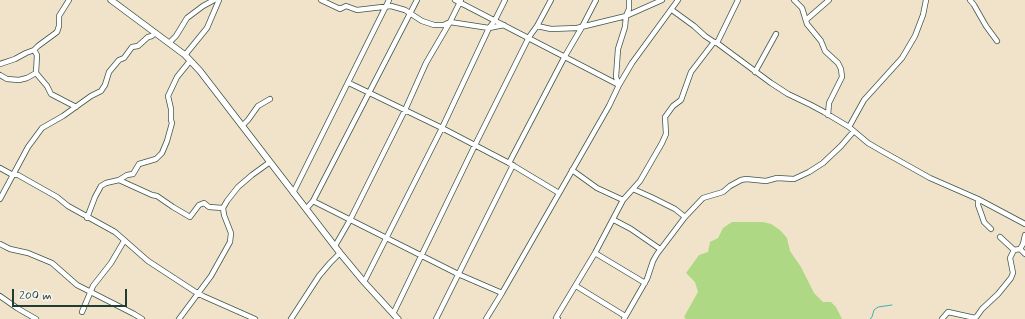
<!DOCTYPE html>
<style>
body{margin:0}
#map{position:relative;width:1025px;height:319px;overflow:hidden;background:#f0e3c9;font-family:Mynerve,sans-serif}
canvas{display:block}
.scale{position:absolute;left:12px;top:289px;width:115px;height:18px;box-sizing:border-box;border:2px solid #1f3d34;border-top:0;padding-left:5px;font-size:12px;line-height:14px;white-space:nowrap;color:#1f3d34;-webkit-text-stroke:3px #f6f6f2;paint-order:stroke}
</style>
<div id="map">
<canvas width="1025" height="319"></canvas>
<div class="scale">200 m</div>
</div>
<script>
const c = document.querySelector('canvas').getContext('2d');
c.lineJoin = 'round';
function fill(path, color) { c.fillStyle = color; c.fill(path, 'evenodd'); }
const poly = rows => new Path2D(rows.map(r => 'M' + r).join(''));
function strokePath(path, color, width, dash) { c.strokeStyle = color; c.lineWidth = width; c.lineCap = dash ? 'butt' : 'round'; c.setLineDash(dash || []); c.stroke(path); }
const green = poly([
 [732,222,763,222,771,224,780,230,787,238,790,251,801,267,814,293,823,302,831,302,836,307,842,319,686,319,684,317,698,292,695,282,686,273,699,255,708,252,710,242,718,238,723,228]
]);
const stream = poly([
 [870,319,872,317,874,310,878,307,892,305]
]);
const minor = poly([
 [321,0,340,9,346,6,357,10,391,6,405,10,422,21,434,25,444,25,450,22,489,28,504,25],
 [455,0,619,85],
 [794,0,802,8,807,24,821,41,825,51,838,63,841,69,842,77,829,103,828,115],
 [970,0,974,5,986,26,997,41],
 [672,10,694,26,705,36,714,42,717,43,771,83,788,94,811,105,824,112,849,127,868,143,880,150,930,178,978,199,1025,224],
 [806,20,829,0],
 [537,26,551,29,577,28,626,16,662,0],
 [169,43,176,36,187,18,203,6,214,0],
 [717,43,738,0],
 [185,55,207,28,219,0],
 [0,64,15,59,26,53,34,50],
 [755,72,776,34],
 [36,73,37,55,34,50,38,46,57,32,59,26,59,16,69,0],
 [0,75,7,79,19,80,27,78,36,73,47,86,51,94,76,107],
 [349,83,442,128,509,163,559,193],
 [619,85,616,77,618,49,625,27,626,16,629,9,629,0],
 [242,126,248,120,258,106,270,99],
 [849,127,864,100,902,58,915,36,923,15,926,0],
 [509,163,565,56,582,27,596,0],
 [0,168,11,174,18,175,57,197,68,206,115,232,148,261,194,291,203,296,255,319],
 [572,170,597,188,623,200],
 [119,180,127,175,133,174,139,164,156,159,162,153,167,141,172,123,171,120,171,109,168,96,177,77,190,61],
 [633,189,651,197,675,209,685,217],
 [293,193,389,0],
 [0,199,28,147,42,128,63,116,91,96,101,91,105,85,109,72,119,60,124,58,132,47,138,46,148,37,152,36,155,33],
 [978,199,978,205,982,216,984,222,991,229],
 [313,201,458,274,502,293],
 [306,209,313,201,417,0],
 [87,218,95,197,101,186,106,183,119,180,152,195,157,196,173,207,190,217,199,205,204,203,209,207,223,208],
 [614,220,631,229,660,249],
 [1000,237,1014,250],
 [0,244,10,249,28,253,52,263,77,285,134,314,142,319],
 [335,246,350,220,405,110,426,63,450,22,461,0],
 [1020,249,1025,254],
 [595,253,645,283],
 [364,282,442,128,489,28,495,20,505,0],
 [576,286,625,316],
 [0,296,17,308,36,319],
 [82,312,93,286,111,263,124,241],
 [393,314,475,145,529,37,537,26,551,0],
 [179,319,211,276,230,242,231,233,224,215,223,208,227,201,238,187,252,175,270,162],
 [291,319,319,276,330,263,340,253],
 [436,319,513,165],
 [486,319,502,293,609,106,619,85,632,63,678,0],
 [558,319,556,318,557,316,595,253,623,200,640,181,662,143,666,134,665,117,673,106,681,100,691,72,714,42],
 [624,319,647,279,653,261,657,254,685,217,703,198,723,192,730,186,741,180,746,179,766,181,777,178,794,179,809,172,823,163,841,146,853,132],
 [942,319,948,312,975,318,977,316,982,309,998,294,1011,278,1013,273,1010,258,1014,250,1020,249,1023,244,1025,235]
]);
const tertiary = poly([
 [111,0,185,55,200,71,340,253,364,282,398,319]
]);
fill(green, '#aed883');
strokePath(stream, '#3fb0b8', 1);
strokePath(minor, '#3e564a', 6);
strokePath(tertiary, '#3e564a', 7);
strokePath(minor, '#fff', 4.5);
strokePath(tertiary, '#fff', 5.5);
</script>
